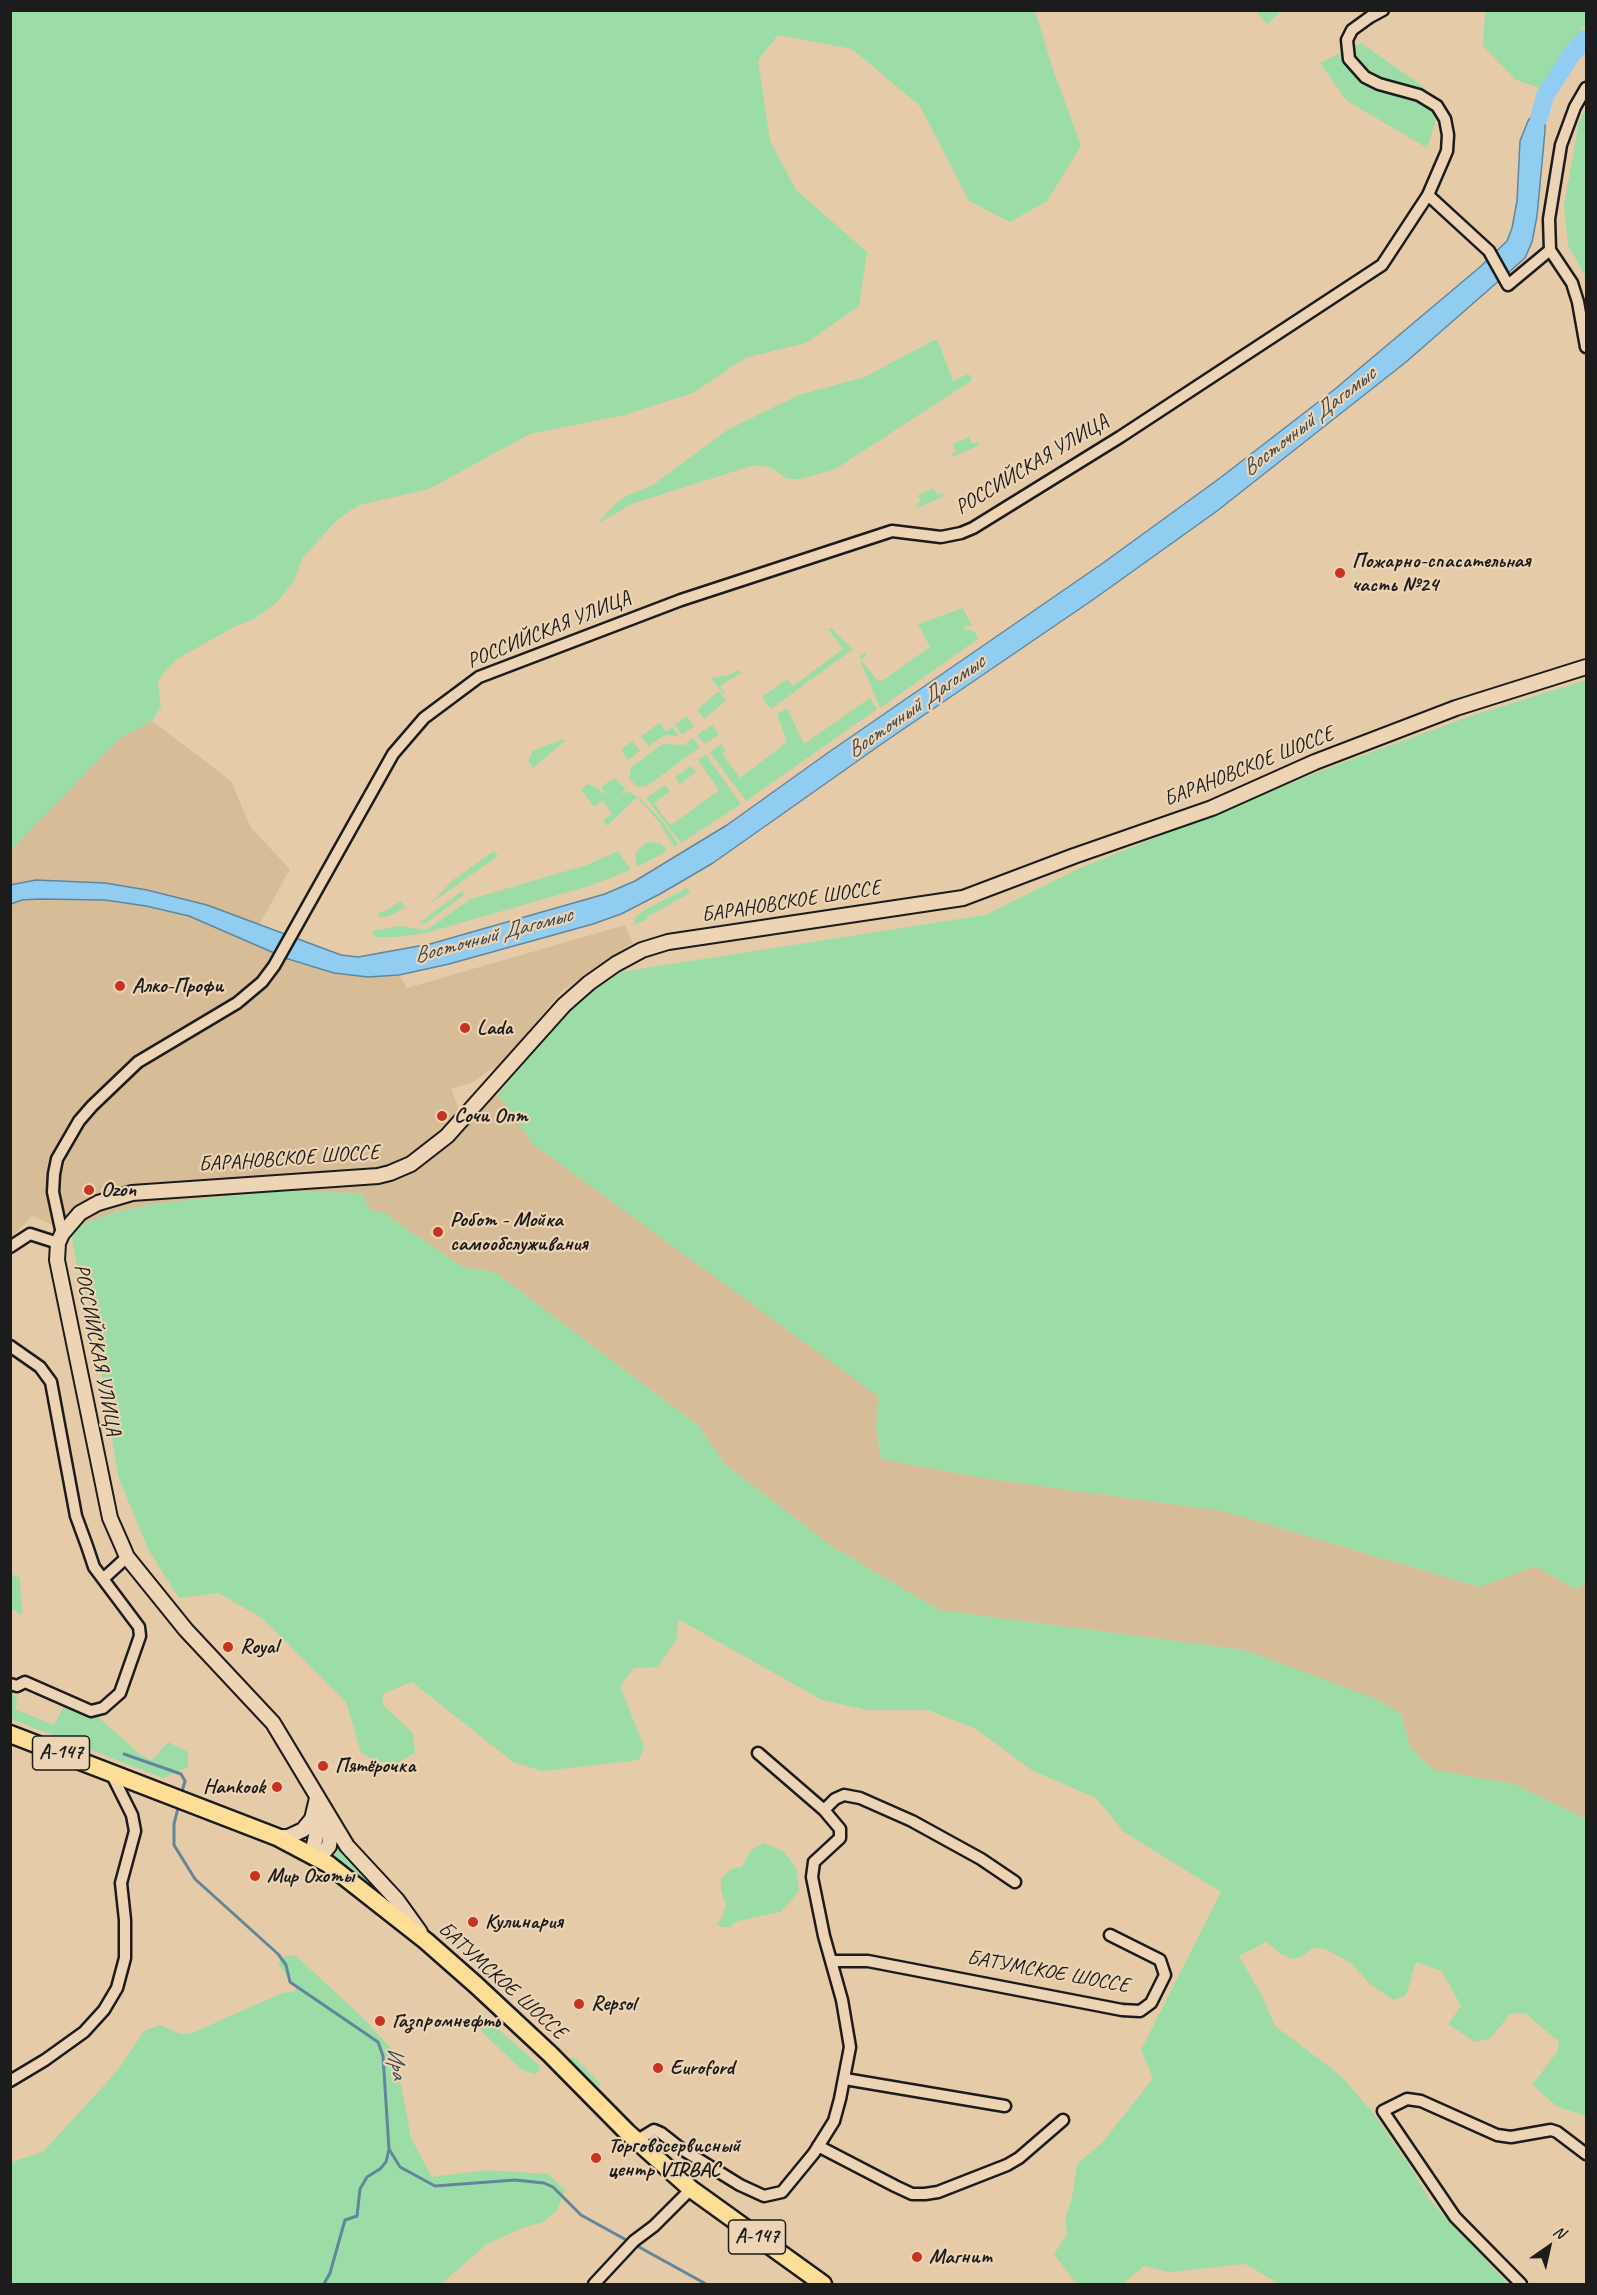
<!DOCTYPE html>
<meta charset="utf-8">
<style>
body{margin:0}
#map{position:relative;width:1597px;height:2295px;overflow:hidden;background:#e5cba7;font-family:Caveat,sans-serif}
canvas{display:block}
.frame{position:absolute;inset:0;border:12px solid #1c1c1c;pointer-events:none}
.north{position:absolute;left:1519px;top:2217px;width:60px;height:60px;-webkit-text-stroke:4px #ecd4b4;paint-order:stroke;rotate:34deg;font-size:16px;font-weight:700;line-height:24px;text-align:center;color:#1c1c1c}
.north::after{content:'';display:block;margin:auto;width:21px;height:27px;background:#1c1c1c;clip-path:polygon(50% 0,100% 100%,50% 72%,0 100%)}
</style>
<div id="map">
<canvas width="1597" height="2295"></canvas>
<div class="frame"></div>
<div class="north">N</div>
</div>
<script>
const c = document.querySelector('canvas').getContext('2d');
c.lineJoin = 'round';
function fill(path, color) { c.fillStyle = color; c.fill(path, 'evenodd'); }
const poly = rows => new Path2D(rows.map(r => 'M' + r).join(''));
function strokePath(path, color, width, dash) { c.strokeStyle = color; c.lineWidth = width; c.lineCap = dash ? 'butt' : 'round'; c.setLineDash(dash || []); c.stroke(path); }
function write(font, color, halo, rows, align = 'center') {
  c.font = font + ' Caveat,sans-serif'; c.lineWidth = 4.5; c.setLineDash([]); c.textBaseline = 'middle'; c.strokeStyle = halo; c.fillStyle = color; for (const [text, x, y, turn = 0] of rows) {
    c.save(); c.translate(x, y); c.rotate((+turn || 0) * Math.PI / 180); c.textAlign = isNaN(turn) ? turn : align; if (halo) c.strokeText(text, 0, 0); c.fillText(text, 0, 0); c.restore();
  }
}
const built = poly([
 [152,721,231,781,251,828,290,869,253,936,290,961,334,973,368,977,399,975,407,988,625,925,633,943,562,991,496,1069,493,1068,473,1082,451,1089,460,1112,497,1095,504,1102,533,1144,880,1397,876,1426,881,1459,989,1479,1222,1511,1479,1587,1535,1566,1577,1590,1586,1581,1586,1819,1514,1784,1433,1770,1410,1747,1401,1713,1245,1650,939,1610,830,1545,724,1463,699,1426,495,1272,464,1268,395,1221,386,1213,370,1210,362,1193,278,1191,161,1203,115,1212,78,1226,71,1233,32,1216,11,1238,11,850,119,739]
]);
const green = poly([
 [10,11,1035,11,1055,75,1081,146,1047,201,1010,222,969,201,920,106,852,49,778,35,758,60,770,141,796,190,867,252,859,306,806,343,745,358,693,393,624,415,530,434,429,489,359,505,337,520,302,559,293,583,276,603,254,619,234,627,177,659,161,676,158,683,161,707,152,721,119,739,11,850],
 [1256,11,1281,11,1267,24],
 [1485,11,1586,11,1586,24,1567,46,1540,88,1516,80,1483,46],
 [1361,43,1424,87,1440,107,1427,148,1347,101,1320,63],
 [1586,108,1586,277,1568,246,1564,205,1579,122],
 [934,340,938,341,953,381,968,374,971,376,971,381,834,470,799,479,787,479,770,467,754,465,632,504,597,524,614,505,626,496,651,486,729,429,799,395,865,377],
 [969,437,972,444,978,442,979,445,953,457,951,454,956,451,953,444],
 [934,488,937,495,942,493,944,496,917,508,916,504,921,502,918,495],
 [963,608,972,626,965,626,964,629,974,631,978,639,880,708,861,663,860,656,865,653,867,655,861,660,878,681,882,681,930,647,918,624],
 [831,628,853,649,771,709,762,697,787,679,793,686,843,649,828,629],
 [739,670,741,673,720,686,725,693,723,694,711,678,728,675],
 [1586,680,1586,1581,1577,1590,1535,1566,1480,1587,1222,1511,989,1479,881,1459,876,1426,879,1397,533,1144,504,1102,497,1095,574,1005,620,972,985,915,1078,869,1331,767,1471,716],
 [719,691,726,701,704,719,697,710],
 [870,698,877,709,746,801,710,752,721,744,726,751,722,754,740,778,787,742,777,714,787,708,804,744],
 [687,716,694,726,682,735,675,725],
 [660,723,666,732,672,727,679,736,665,735,649,746,641,736],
 [712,725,719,734,705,744,697,735],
 [693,738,700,747,647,786,637,787,629,778,631,767,663,744,684,745],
 [563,739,565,741,533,768,528,761,533,751],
 [632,741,640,751,628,760,621,750],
 [706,755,741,804,681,843,646,798,665,785,670,791,654,803,669,824,674,823,719,790,698,760],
 [691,766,696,772,680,784,675,777],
 [614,778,626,789,622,792,623,794,627,791,641,799,662,821,678,844,674,847,660,823,637,797,607,826,603,820,612,814,603,801,594,807,581,789,588,784,598,788,602,794,605,792,601,787],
 [650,842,661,844,667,851,637,867,635,856,637,851,645,843],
 [494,851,498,856,431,903,453,880],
 [618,851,631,870,589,886,426,933,398,937,376,937,372,934,373,931,399,926,426,930,471,899,587,865],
 [687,888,690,893,647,917,647,919,633,926,636,917,641,912],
 [462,891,464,895,426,923,419,923],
 [401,901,405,907,392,915,379,918,379,912,385,911],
 [278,1191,362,1193,370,1210,386,1213,395,1221,464,1268,495,1272,699,1426,724,1463,830,1545,939,1610,1245,1650,1376,1699,1401,1713,1410,1747,1433,1770,1514,1784,1586,1819,1586,2116,1558,2107,1532,2085,1557,2052,1559,2042,1525,2013,1510,2014,1490,2039,1475,2042,1448,2024,1461,2006,1442,1971,1416,1962,1406,1995,1393,2000,1370,1984,1351,1963,1325,1949,1312,1948,1303,1956,1293,1959,1281,1954,1266,1942,1239,1956,1262,1996,1275,2026,1340,2075,1375,2115,1415,2174,1429,2199,1508,2284,1279,2284,1246,2264,1169,2272,1144,2266,1123,2284,1077,2284,1054,2254,1067,2234,1065,2220,1072,2198,1077,2164,1103,2142,1153,2078,1141,2050,1221,1892,1124,1832,1096,1798,1033,1771,976,1729,928,1710,867,1710,822,1700,678,1619,677,1638,658,1667,634,1668,620,1686,644,1747,639,1760,542,1771,513,1762,412,1682,384,1693,382,1704,413,1733,415,1753,396,1764,376,1761,361,1753,346,1702,262,1618,218,1593,179,1598,148,1549,118,1476,92,1314,76,1262,71,1233,78,1226,115,1212,161,1203],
 [10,1573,20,1578,22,1616,11,1608],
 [10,1687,17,1700,15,1709,54,1725,65,1704,98,1717,142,1756,152,1760,168,1742,188,1752,188,1767,163,1778,11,1719],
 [763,1843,783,1851,796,1867,799,1891,781,1912,737,1921,730,1927,722,1927,717,1924,722,1917,726,1905,721,1891,721,1879,731,1869,742,1867,750,1851],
 [338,1846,341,1846,383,1892,382,1895,332,1858],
 [295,1955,361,2016,395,2053,411,2138,432,2177,486,2170,548,2174,565,2190,557,2211,543,2222,522,2228,487,2244,441,2284,11,2284,11,2162,43,2152,118,2070,144,2031,160,2025,181,2034,190,2034,282,1993,297,1991,278,1963,285,1956],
 [479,2015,483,2016,539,2065,539,2072,534,2074,522,2070,482,2032,476,2019],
 [574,2057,601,2084,599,2087,570,2059]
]);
const water = poly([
 [1545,96,1545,131,1537,216,1532,242,1525,258,1406,362,1217,511,1094,599,883,743,713,863,660,894,621,914,593,924,449,964,399,975,368,977,334,973,288,959,189,916,146,906,105,900,39,899,22,900,11,904,10,885,36,880,105,883,147,890,207,905,341,955,358,957,430,944,605,894,635,881,727,825,829,752,1103,563,1220,478,1335,389,1480,267,1507,241,1512,228,1517,201,1520,141,1528,121,1545,96]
]);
const stream = poly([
 [124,1754,181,1774,185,1781,181,1795],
 [179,1804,174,1824,174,1845,195,1879,278,1954,286,1965,290,1982,378,2042,383,2056,389,2149,400,2167,435,2186,515,2180,544,2183,553,2187,581,2215,706,2284],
 [324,2284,330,2273,345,2220,357,2216,360,2189,367,2177,380,2169,386,2162,389,2149]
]);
const river = poly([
 [1539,118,1545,96,1572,54,1586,38]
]);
const minor = poly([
 [1586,88,1575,107,1561,145,1549,219,1550,250,1572,283,1578,302,1586,347],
 [1428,195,1489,251,1508,285,1550,250],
 [62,1234,53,1192,54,1174,57,1159,79,1121,92,1106,138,1062,237,1003,262,982,274,966,393,754,424,718,479,677,681,600,892,531,941,537,961,533,973,528,1120,437,1382,265,1428,195,1447,151,1448,135,1445,119,1437,106,1419,95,1379,84,1365,77,1349,59,1347,40,1352,30,1370,17,1383,10],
 [10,1247,30,1234,58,1243],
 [10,1346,40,1367,51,1382,76,1516,87,1546,94,1567,139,1627,140,1636,120,1693,103,1708,91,1711,25,1682,17,1686,10,1684],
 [103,1579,127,1557],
 [824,1810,835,1799,844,1795,860,1798,912,1821,981,1859,1015,1882],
 [832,1961,868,1961,1122,2010,1140,2011,1151,2003,1165,1975,1160,1960,1110,1935],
 [845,2079,1005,2106],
 [10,2081,45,2060,84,2032,104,2010,117,1988,125,1958,125,1920,121,1883,135,1831,132,1815,111,1773],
 [636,2141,654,2130,661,2133,680,2148,740,2185,764,2196,782,2192,814,2153,834,2121,840,2099,850,2047,842,2000,824,1936,812,1877,814,1862,840,1838,840,1829,824,1810,758,1753],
 [818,2146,895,2186,912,2194,925,2194,938,2192,1007,2165,1019,2158,1063,2120],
 [594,2284,634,2241,654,2226,691,2189],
 [1521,2284,1455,2217,1383,2111,1407,2099,1421,2101,1497,2135,1511,2137,1551,2130,1557,2132,1586,2154]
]);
const secondary = poly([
 [277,1837,288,1837,303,1830,312,1819,317,1798],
 [315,1856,314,1845,318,1826,319,1809],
 [319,1858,329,1846,330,1837,326,1819],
 [420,1932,397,1900,347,1846,273,1723,186,1630,127,1557,121,1543,110,1518,57,1260,58,1243,62,1234,80,1213,98,1203,132,1193,378,1176,390,1173,411,1164,447,1136,564,1005,589,983,616,964,642,950,668,942,963,898,1074,856,1212,808,1315,762,1456,708,1586,667]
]);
const trunk = poly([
 [10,1734,277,1837,328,1864,426,1941,476,1985,550,2054,627,2132,691,2189,823,2284]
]);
const markers = [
 [1340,573,6,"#c8321e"],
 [120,986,6,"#c8321e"],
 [465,1028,6,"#c8321e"],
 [442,1116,6,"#c8321e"],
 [89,1190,6,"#c8321e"],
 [438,1232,6,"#c8321e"],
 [228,1647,6,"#c8321e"],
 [323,1766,6,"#c8321e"],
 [277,1787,6,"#c8321e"],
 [255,1876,6,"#c8321e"],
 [473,1922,6,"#c8321e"],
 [579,2004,6,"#c8321e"],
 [380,2021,6,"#c8321e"],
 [658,2068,6,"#c8321e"],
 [596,2158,6,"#c8321e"],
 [917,2257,6,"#c8321e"]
];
const shields = [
 [61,1753,57],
 [757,2237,57]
];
const shieldNames = [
 ["А-147",61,1753],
 ["А-147",757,2237]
];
const streetNames = [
 ["РОССИЙСКАЯ УЛИЦА",1032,465,-31],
 ["РОССИЙСКАЯ УЛИЦА",549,630,-22],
 ["БАРАНОВСКОЕ ШОССЕ",1249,767,-22],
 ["БАРАНОВСКОЕ ШОССЕ",791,902,-9],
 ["БАРАНОВСКОЕ ШОССЕ",289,1159,-4],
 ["РОССИЙСКАЯ УЛИЦА",97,1350,79],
 ["БАТУМСКОЕ ШОССЕ",1048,1972,10],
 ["БАТУМСКОЕ ШОССЕ",502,1981,42]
];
const poiNames = [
 ["Пожарно-спасательная",1352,561],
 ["часть №24",1352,585],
 ["Алко-Профи",132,986],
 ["Lada",477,1028],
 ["Сочи Опт",454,1116],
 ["Ozon",101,1190],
 ["Робот - Мойка",450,1220],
 ["самообслуживания",450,1244],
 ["Royal",240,1647],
 ["Пятёрочка",335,1766],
 ["Hankook",265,1787,"right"],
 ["Мир Охоты",267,1876],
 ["Кулинария",485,1922],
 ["Repsol",591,2004],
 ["Газпромнефть",392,2021],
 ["Euroford",670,2068],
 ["Торговосервисный",608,2146],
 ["центр VIRBAC",608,2170],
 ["Магнит",929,2257]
];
const waterNames = [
 ["Восточный Дагомыс",1309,422,-38],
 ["Восточный Дагомыс",916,707,-35],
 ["Восточный Дагомыс",493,936,-15],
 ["Ира",396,2063,79]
];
fill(built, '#d6bc97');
fill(green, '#9cdda7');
fill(water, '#91ccf1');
strokePath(water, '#62869c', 1.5);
strokePath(stream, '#62869c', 3);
strokePath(river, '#91ccf1', 18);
strokePath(minor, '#1c1c1c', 15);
strokePath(secondary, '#1c1c1c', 18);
strokePath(trunk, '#1c1c1c', 21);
strokePath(minor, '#ecd4b4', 10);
strokePath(secondary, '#ecd4b4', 14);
strokePath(trunk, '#fcde96', 16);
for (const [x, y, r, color] of markers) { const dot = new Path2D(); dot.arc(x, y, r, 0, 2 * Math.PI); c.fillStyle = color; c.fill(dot); strokePath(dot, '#ecd4b4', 2); }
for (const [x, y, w] of shields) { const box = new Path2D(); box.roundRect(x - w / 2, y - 17, w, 34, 4.5); c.fillStyle = '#ecd4b4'; c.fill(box); strokePath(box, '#1c1c1c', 1.5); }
write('bold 20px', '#1c1c1c', null, shieldNames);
write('21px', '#1c1c1c', '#ecd4b4', streetNames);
write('bold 21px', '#1c1c1c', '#ecd4b4', poiNames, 'left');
write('italic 22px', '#394851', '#ecd4b4', waterNames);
</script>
